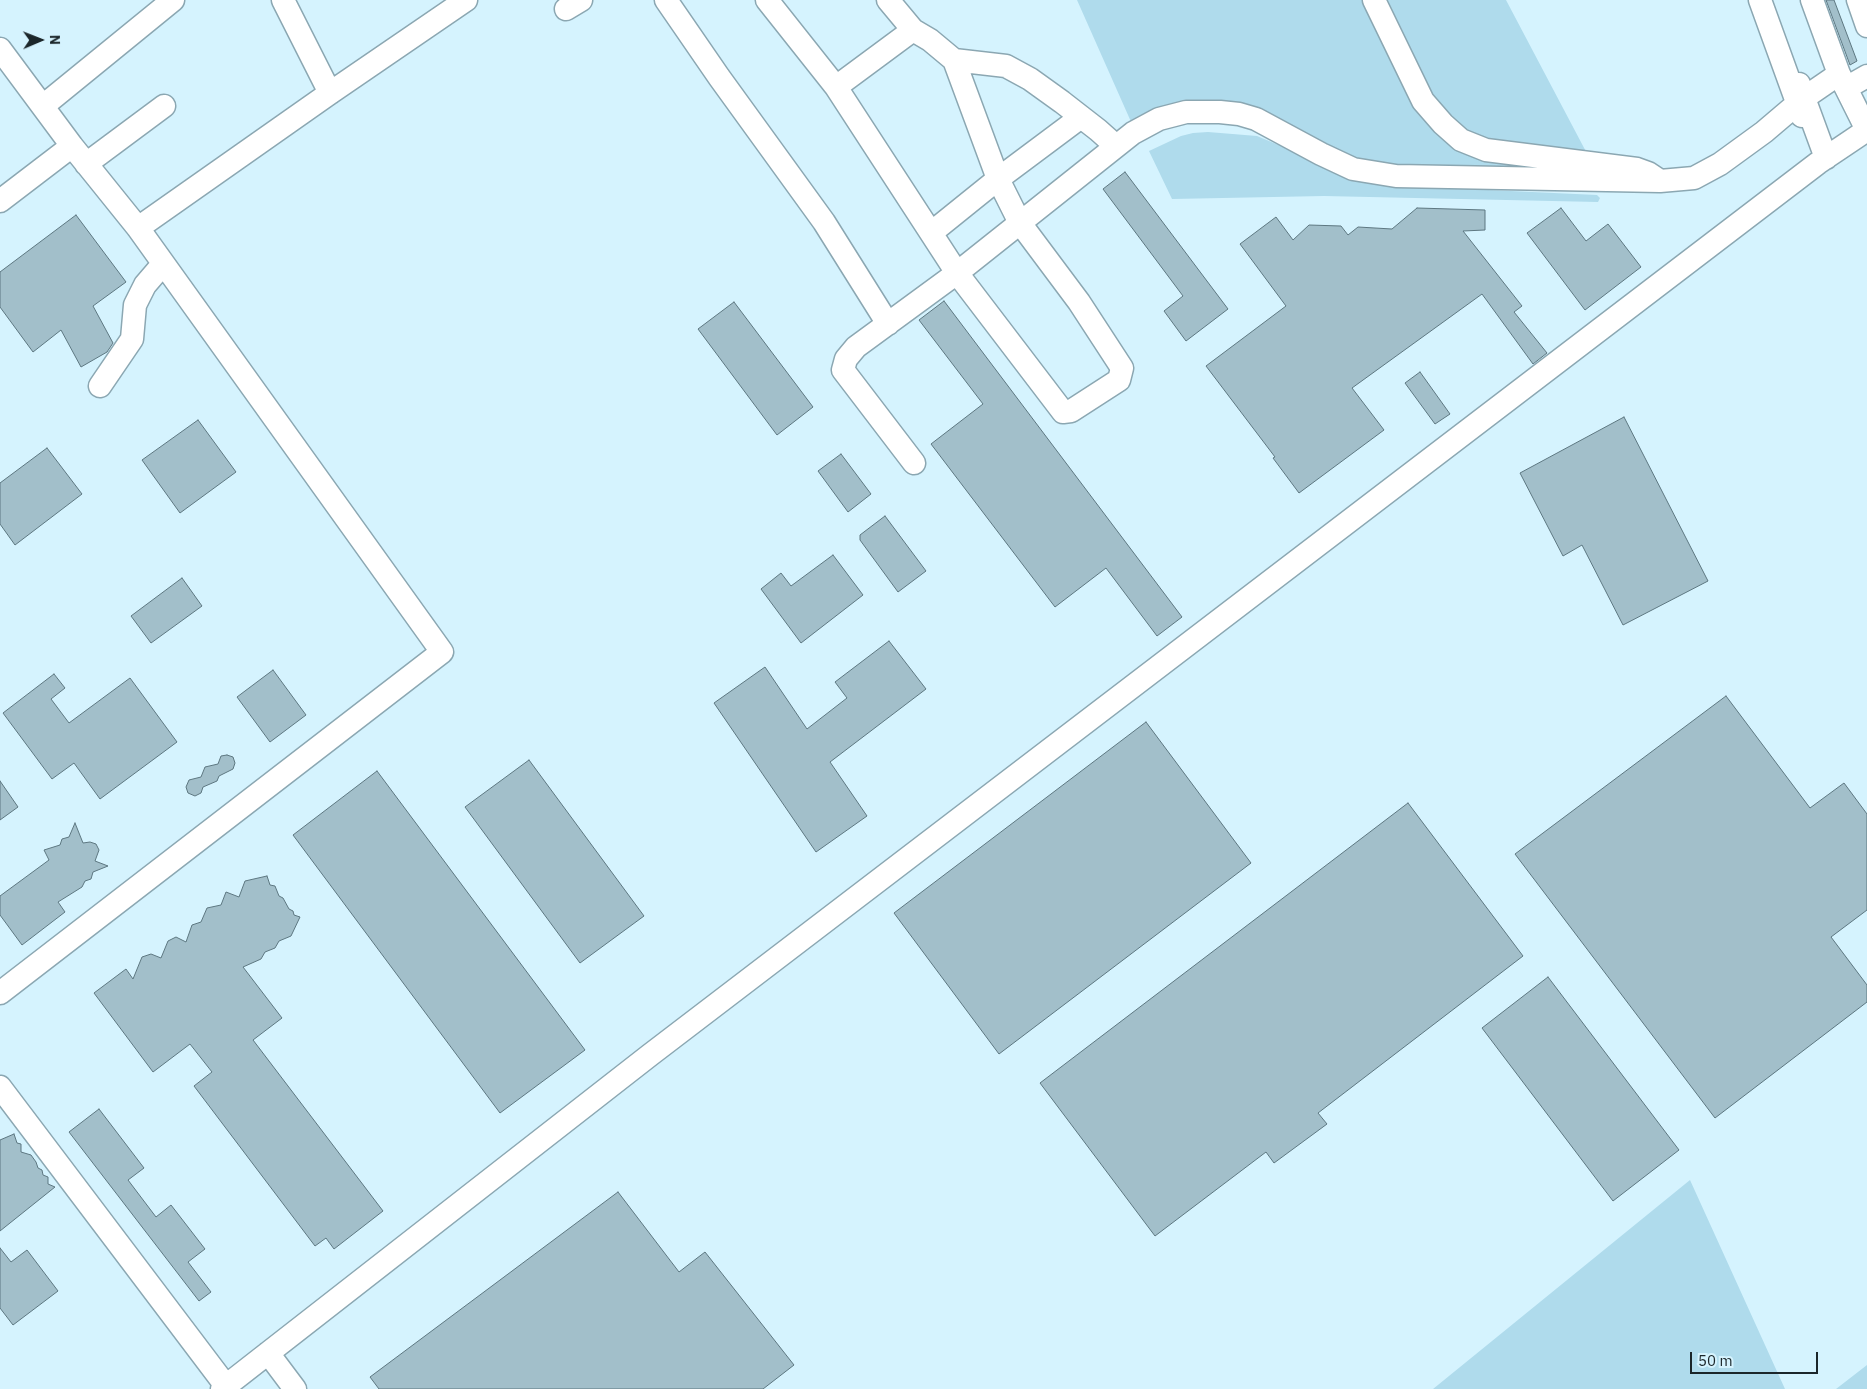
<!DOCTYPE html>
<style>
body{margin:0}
#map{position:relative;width:1867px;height:1389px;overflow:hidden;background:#d5f3fe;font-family:"IBM Plex Sans",sans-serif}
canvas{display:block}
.north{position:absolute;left:15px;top:15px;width:50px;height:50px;-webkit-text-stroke:4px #d5f3fe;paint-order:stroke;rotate:89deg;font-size:14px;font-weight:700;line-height:20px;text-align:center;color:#1b262a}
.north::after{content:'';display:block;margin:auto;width:18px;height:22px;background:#1b262a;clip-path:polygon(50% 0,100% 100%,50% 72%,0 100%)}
.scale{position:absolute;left:1690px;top:1352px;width:128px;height:22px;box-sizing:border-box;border:2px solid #1b262a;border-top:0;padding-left:6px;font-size:15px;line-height:18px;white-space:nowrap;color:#1b262a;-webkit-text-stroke:4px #d5f3fe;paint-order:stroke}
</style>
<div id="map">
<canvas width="1867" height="1389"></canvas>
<div class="north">N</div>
<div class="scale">50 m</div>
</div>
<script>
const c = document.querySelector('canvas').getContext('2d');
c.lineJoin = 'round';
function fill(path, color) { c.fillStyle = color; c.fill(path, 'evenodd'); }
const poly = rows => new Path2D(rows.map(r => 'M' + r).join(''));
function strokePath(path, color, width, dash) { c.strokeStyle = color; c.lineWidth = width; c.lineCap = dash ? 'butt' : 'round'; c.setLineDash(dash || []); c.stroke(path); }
const green = poly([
 [1077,0,1506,0,1592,163,1609,180,1359,164,1268,121,1132,124],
 [1208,132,1257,136,1300,154,1402,186,1597,195,1600,198,1598,202,1324,196,1172,199,1149,151,1181,136,1193,133],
 [1690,1180,1785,1389,1433,1389],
 [1867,1365,1867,1389,1836,1389]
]);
const building = poly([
 [1826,0,1834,0,1857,61,1850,65,1826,0],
 [1125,172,1228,309,1186,341,1164,311,1183,296,1103,189,1125,172],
 [1417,208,1485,210,1485,230,1463,231,1522,306,1514,312,1547,353,1533,364,1482,294,1352,388,1384,430,1299,493,1273,458,1275,457,1206,366,1286,306,1240,244,1276,217,1293,240,1309,225,1341,226,1348,235,1358,227,1392,229,1417,208],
 [1561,208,1586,241,1608,224,1641,267,1585,310,1527,233,1561,208],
 [76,215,126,282,93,306,113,343,107,352,81,367,61,330,33,352,0,307,0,272,76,215],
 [944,301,1182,617,1157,636,1106,568,1055,607,931,444,983,404,919,320,944,301],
 [734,302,813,407,777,435,698,329,734,302],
 [1420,372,1450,414,1435,424,1405,383,1420,372],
 [1624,417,1708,581,1623,625,1582,545,1563,556,1520,473,1624,417],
 [198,420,236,472,180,513,142,460,198,420],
 [47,448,82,494,15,545,0,524,0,483,47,448],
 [841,454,871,494,848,512,818,471,841,454],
 [885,516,926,571,898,592,860,540,860,535,885,516],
 [833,555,863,595,801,643,761,589,781,573,791,586,833,555],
 [182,578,202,606,151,643,131,616,182,578],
 [889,641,926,689,830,762,867,816,816,852,714,703,765,667,807,729,847,698,835,682,889,641],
 [273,670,306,715,270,742,237,697,273,670],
 [54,674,65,688,51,699,69,723,130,678,177,742,100,799,74,763,52,779,3,713,54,674],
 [1726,696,1810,808,1844,783,1867,814,1867,910,1831,937,1867,985,1867,1002,1715,1118,1515,854,1726,696],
 [1146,722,1251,863,999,1054,894,913,1146,722],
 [227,755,233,757,235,763,233,769,219,776,217,781,203,787,201,793,195,796,188,793,186,787,189,780,201,777,205,767,218,764,221,756,227,755],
 [529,760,644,916,580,963,465,807,529,760],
 [377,771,585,1050,500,1113,293,835,377,771],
 [0,781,18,807,0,820,0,781],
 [1408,803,1523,956,1318,1113,1327,1124,1274,1163,1266,1152,1155,1236,1040,1083,1408,803],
 [75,823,83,843,90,842,96,844,99,850,95,861,108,866,93,872,91,879,85,881,82,887,58,902,65,912,22,945,0,915,0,896,49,860,44,850,60,845,62,839,69,837,75,823],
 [267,876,270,885,275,886,279,896,283,898,289,909,293,911,294,915,300,917,291,936,279,941,275,948,265,952,261,959,243,967,282,1018,253,1040,383,1211,334,1249,326,1238,315,1246,194,1086,212,1072,190,1044,153,1072,94,993,126,969,133,979,142,957,151,954,161,958,168,941,176,937,186,942,192,925,201,922,207,908,221,905,226,892,239,897,245,881,267,876],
 [1548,977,1679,1150,1613,1201,1482,1028,1548,977],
 [99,1109,144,1168,128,1180,156,1217,171,1205,205,1249,188,1262,211,1292,199,1301,69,1132,99,1109],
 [14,1134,17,1143,21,1144,21,1152,31,1155,36,1162,38,1168,42,1170,43,1175,48,1177,48,1184,55,1187,0,1231,0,1140,14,1134],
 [618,1192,679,1272,705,1252,794,1365,763,1389,379,1389,370,1377,618,1192],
 [0,1248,11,1262,27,1250,58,1291,13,1325,0,1308,0,1248]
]);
const minor = poly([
 [283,0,330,93],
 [666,0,719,77,824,222,888,324],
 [767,0,836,87,957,273,1063,412,1071,411,1119,380,1122,368,1079,302,1020,223,998,179,954,60],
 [888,0,913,30,930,40,954,60,1006,66,1030,79,1062,102,1098,130,1116,146],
 [1374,0,1423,101,1443,124,1461,140,1486,150,1637,169,1648,173,1660,181,1694,178,1720,164,1764,132,1804,98,1826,158],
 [1760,0,1802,116],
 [1812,0,1839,74,1846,88,1867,76],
 [1858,0,1867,26],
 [566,9,581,0],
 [0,49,72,146,138,228,442,652,0,993],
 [1799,84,1804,98,1839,74],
 [836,87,913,30],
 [1846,88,1867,130],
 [43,106,173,0],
 [86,164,164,106],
 [0,201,72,146],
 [138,228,330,93,466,0],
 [931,233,998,179,1081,117],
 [100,386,132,339,135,305,145,285,163,264],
 [914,463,843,370,846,359,856,347,957,273,1133,133,1159,119,1186,112,1220,112,1239,114,1256,119,1321,154,1353,169,1396,176,1660,181],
 [0,1087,226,1386],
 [268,1353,295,1389],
 [222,1389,650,1055,1818,163,1867,130]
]);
fill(green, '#afdbec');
fill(building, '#a2bfca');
strokePath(building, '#5d7781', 1);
strokePath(minor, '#8ba7b2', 25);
strokePath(minor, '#fff', 22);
</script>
